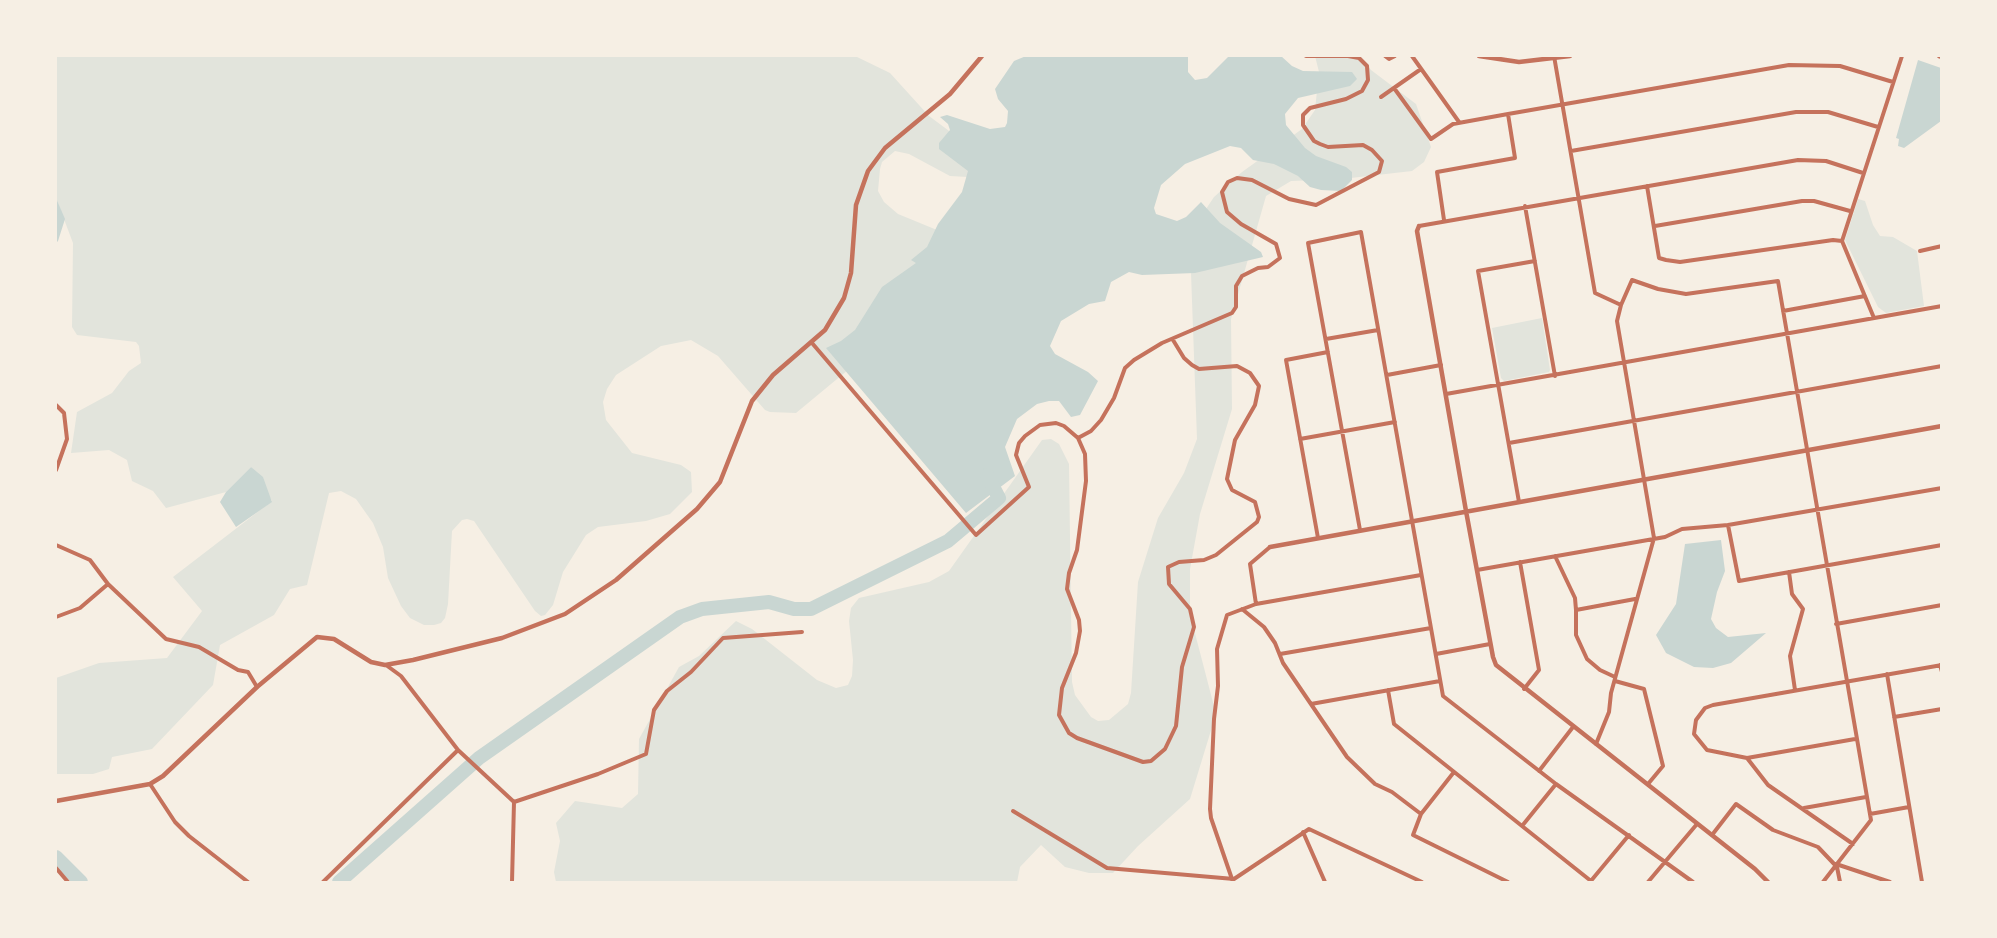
<!DOCTYPE html>
<style>
body{margin:0}
#map{position:relative;width:1997px;height:938px;overflow:hidden;background:#f6efe4;font-family:Figtree,sans-serif}
canvas{display:block}
.frame{position:absolute;inset:0;border:57px solid #f6efe4;pointer-events:none}
</style>
<div id="map">
<canvas width="1997" height="938"></canvas>
<div class="frame"></div>
</div>
<script>
const c = document.querySelector('canvas').getContext('2d');
c.lineJoin = 'round';
function fill(path, color) { c.fillStyle = color; c.fill(path, 'evenodd'); }
const poly = rows => new Path2D(rows.map(r => 'M' + r).join(''));
function strokePath(path, color, width, dash) { c.strokeStyle = color; c.lineWidth = width; c.lineCap = dash ? 'butt' : 'round'; c.setLineDash(dash || []); c.stroke(path); }
const green = poly([
 [56,56,855,56,890,73,929,116,972,148,968,177,950,176,909,154,895,151,882,162,880,169,878,191,884,202,898,214,976,246,860,360,796,413,770,412,765,410,718,356,691,340,661,346,616,375,607,389,603,402,606,420,632,453,681,465,691,472,692,492,670,514,646,521,598,527,586,535,563,572,553,605,545,615,541,616,535,611,474,521,467,519,462,520,452,531,448,604,445,618,441,623,434,625,424,625,410,618,401,606,388,578,383,547,373,523,356,499,341,491,329,493,307,585,290,589,274,615,220,645,213,685,152,749,112,757,109,769,93,774,56,774,56,678,99,663,167,658,202,611,173,577,272,501,251,467,226,492,166,508,153,491,132,481,127,460,109,450,71,453,77,412,112,393,129,371,141,363,139,346,136,342,77,335,72,327,73,243,56,198],
 [1315,56,1360,56,1371,70,1416,104,1431,147,1424,162,1412,171,1342,179,1291,181,1266,196,1231,319,1232,409,1200,514,1190,569,1190,614,1216,714,1190,799,1138,846,1113,873,1089,873,1065,867,1041,845,1020,867,1017,882,556,882,554,872,560,841,556,823,575,801,622,808,638,794,639,739,679,667,699,656,736,621,752,629,817,680,836,688,848,685,852,676,853,660,849,621,851,608,859,598,929,582,949,571,1042,440,1051,439,1059,444,1069,464,1072,682,1075,695,1091,717,1098,721,1109,720,1128,704,1131,693,1138,582,1158,518,1184,473,1197,439,1191,273,1196,224,1214,197,1242,172,1302,129,1315,110,1319,72],
 [1858,199,1865,201,1873,225,1880,236,1893,237,1917,251,1924,306,1886,313,1878,307,1845,240],
 [1542,318,1550,370,1549,372,1504,381,1501,378,1492,328]
]);
const water = poly([
 [1026,56,1188,56,1188,72,1195,80,1207,78,1229,56,1281,56,1292,66,1303,71,1352,72,1357,79,1350,86,1298,98,1285,114,1286,125,1305,148,1316,156,1346,167,1352,172,1352,180,1341,191,1321,190,1310,187,1298,176,1274,164,1253,160,1241,148,1230,146,1185,164,1161,185,1154,208,1156,214,1177,221,1186,217,1201,202,1220,223,1261,252,1263,257,1195,273,1142,275,1129,272,1111,282,1105,301,1089,304,1061,321,1050,346,1055,354,1088,372,1098,381,1080,415,1071,417,1059,401,1049,401,1037,404,1017,419,1005,447,1015,476,966,513,826,348,841,341,855,330,882,287,916,263,911,260,927,247,938,224,962,192,968,171,939,149,939,143,950,130,948,124,940,117,947,115,990,129,1005,127,1007,123,1008,111,998,99,995,89,1014,61],
 [1918,60,1941,68,1941,121,1904,148,1898,146,1899,139,1896,138],
 [56,198,65,219,58,241,56,243],
 [251,467,263,477,272,502,236,527,220,502,226,492],
 [1721,540,1725,571,1717,592,1711,619,1716,628,1728,637,1766,633,1731,663,1713,668,1694,667,1666,653,1656,635,1676,604,1685,544]
]);
const river = poly([
 [56,857,81,882],
 [339,882,479,758,680,617,702,609,769,602,794,609,811,609,948,541,999,498,987,475]
]);
const minor = poly([
 [1385,56,1389,59,1395,56],
 [1412,56,1459,122],
 [1554,56,1595,293,1621,305],
 [1394,88,1431,139,1453,124,1508,114],
 [1381,97,1421,69],
 [1571,151,1796,112,1828,112,1878,127],
 [1647,186,1659,258,1666,260,1680,262,1833,240,1842,241],
 [1525,206,1555,376],
 [1444,220,1437,172,1515,158,1508,114,1789,65,1840,66,1893,82],
 [1419,226,1798,160,1826,161,1863,173],
 [1655,226,1802,201,1814,201,1850,211],
 [1920,251,1942,246],
 [1783,311,1865,296],
 [1874,318,1842,241,1902,56],
 [1326,339,1378,330],
 [812,343,976,535,1029,487,1016,455,1019,443,1025,436,1040,425,1056,423,1064,426,1078,438,1085,454,1086,481,1077,550,1069,573,1067,589,1079,620,1080,631,1076,653,1062,688,1059,715,1069,733,1077,738,1143,762,1151,761,1165,749,1176,726,1182,667,1194,627,1190,609,1169,584,1168,567,1179,562,1204,560,1216,555,1257,522,1259,517,1255,502,1232,490,1227,479,1235,440,1255,405,1259,386,1250,373,1237,366,1199,369,1192,365,1184,358,1173,340],
 [1387,375,1441,365],
 [1446,394,1942,306],
 [56,405,64,413,67,439,56,470],
 [1078,438,1091,431,1101,420,1114,398,1125,368,1134,360,1162,343,1232,313,1236,307,1236,286,1242,276,1258,268,1268,267,1280,258,1276,244,1241,224,1227,212,1222,192,1228,182,1237,178,1252,180,1289,199,1316,205,1379,172,1382,161,1372,150,1363,145,1328,147,1320,144,1314,141,1303,125,1303,115,1310,108,1346,99,1362,91,1368,80,1367,66,1359,58,1348,56,1306,56],
 [1300,439,1395,422],
 [1509,443,1942,366],
 [1519,502,1478,271,1535,261],
 [1728,525,1739,581,1942,545],
 [1360,530,1308,243,1361,232,1443,696,1556,784,1693,882],
 [1318,538,1286,360,1328,352],
 [56,545,90,560,108,584,166,639,199,647,238,670,248,672,257,687],
 [1555,556,1575,598,1576,610,1635,599],
 [1520,562,1539,670,1524,689],
 [1477,570,1665,537,1682,529,1728,525,1942,488],
 [1789,572,1792,594,1803,609,1790,656,1795,690],
 [1256,604,1250,564,1270,547],
 [1242,609,1264,627,1275,643,1283,663,1347,757,1375,784,1392,792,1421,814],
 [1576,610,1576,635,1587,659,1600,670,1615,677],
 [56,617,80,608,108,584],
 [1836,624,1942,605],
 [1280,654,1431,628],
 [1436,654,1490,644],
 [386,665,401,676,458,750,514,802,512,882],
 [1940,665,1942,672],
 [1887,674,1922,882],
 [1615,681,1644,689,1663,766,1648,784],
 [1388,690,1394,724,1591,881],
 [1311,704,1440,681],
 [1894,717,1942,709],
 [1596,744,1609,712,1611,693,1654,538,1617,321,1621,305,1632,280,1658,289,1686,294,1778,281,1871,820,1823,882],
 [1747,758,1855,739],
 [1539,771,1573,727],
 [1454,772,1421,814,1413,835,1508,882],
 [150,784,175,822,189,836,248,882],
 [514,802,598,774,646,754,654,710,667,691,691,672,723,638,802,632],
 [1804,808,1866,797],
 [1013,811,1107,868,1234,879,1309,829,1422,882],
 [1870,814,1909,807],
 [1522,826,1556,784],
 [1303,832,1325,882],
 [1712,835,1736,804,1773,830,1818,847,1837,867,1840,882],
 [1853,844,1768,785,1747,758,1707,750,1694,734,1696,720,1705,708,1713,705,1942,665],
 [1839,865,1890,882],
 [56,868,68,882],
 [323,882,458,750],
 [1233,882,1211,818,1210,809,1214,719,1218,686,1217,649,1227,615,1256,604,1421,575],
 [1590,882,1629,835],
 [1648,882,1697,824]
]);
const tertiary = poly([
 [1479,56,1519,62,1570,56],
 [1939,56,1942,57],
 [1419,226,1417,231,1466,511,1493,657,1496,665,1755,869,1768,882],
 [1270,547,1942,426],
 [56,801,150,784,163,776,257,687,317,637,334,639,371,662,385,665,413,660,502,638,565,614,616,580,697,509,720,482,752,401,773,375,825,330,844,298,851,273,856,205,868,171,885,148,950,94,982,56]
]);
fill(green, '#e2e4dc');
fill(water, '#c9d6d2');
strokePath(river, '#c9d6d2', 14);
strokePath(minor, '#c5725c', 4);
strokePath(tertiary, '#c5725c', 4.5);
</script>
